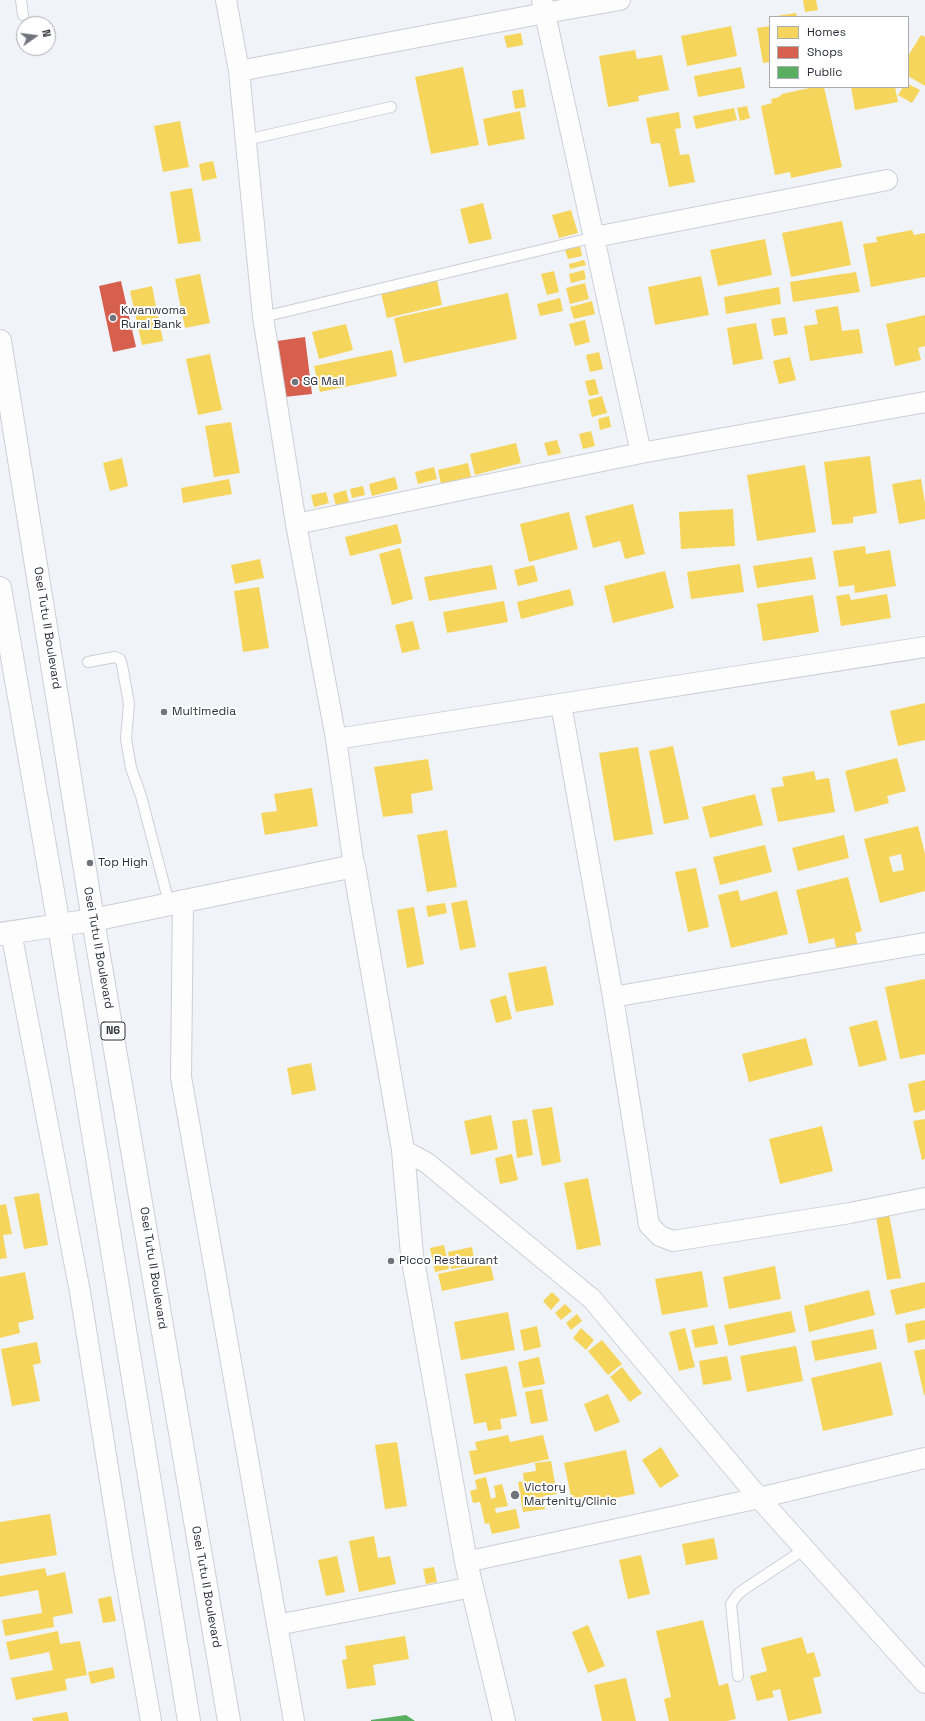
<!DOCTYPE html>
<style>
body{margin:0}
#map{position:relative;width:925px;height:1721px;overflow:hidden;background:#f0f3f8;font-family:"Space Grotesk",sans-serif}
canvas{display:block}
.legend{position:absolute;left:769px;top:16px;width:140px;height:72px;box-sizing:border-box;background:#fff;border:1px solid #abacb0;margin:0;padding:5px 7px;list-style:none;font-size:12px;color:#2c303a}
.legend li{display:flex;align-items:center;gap:8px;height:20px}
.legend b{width:20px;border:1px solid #abacb0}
.north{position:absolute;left:16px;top:16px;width:40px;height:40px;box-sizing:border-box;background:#fff;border:1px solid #abacb0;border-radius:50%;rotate:76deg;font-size:11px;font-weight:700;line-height:16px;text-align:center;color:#2c303a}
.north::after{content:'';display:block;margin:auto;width:14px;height:18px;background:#71747c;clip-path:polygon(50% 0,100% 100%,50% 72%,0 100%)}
</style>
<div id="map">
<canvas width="925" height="1721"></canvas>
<ul class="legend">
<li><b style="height:11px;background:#f6d55c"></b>Homes</li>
<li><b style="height:11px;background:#d6604d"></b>Shops</li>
<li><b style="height:11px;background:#5aae61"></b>Public</li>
</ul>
<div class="north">N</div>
</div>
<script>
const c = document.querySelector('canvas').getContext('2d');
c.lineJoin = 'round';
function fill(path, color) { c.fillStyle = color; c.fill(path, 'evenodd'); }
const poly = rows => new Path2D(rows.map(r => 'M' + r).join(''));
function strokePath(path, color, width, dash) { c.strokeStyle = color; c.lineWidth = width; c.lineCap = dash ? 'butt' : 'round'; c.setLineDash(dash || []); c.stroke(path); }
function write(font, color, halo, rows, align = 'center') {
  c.font = font + ' "Space Grotesk",sans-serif'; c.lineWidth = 4; c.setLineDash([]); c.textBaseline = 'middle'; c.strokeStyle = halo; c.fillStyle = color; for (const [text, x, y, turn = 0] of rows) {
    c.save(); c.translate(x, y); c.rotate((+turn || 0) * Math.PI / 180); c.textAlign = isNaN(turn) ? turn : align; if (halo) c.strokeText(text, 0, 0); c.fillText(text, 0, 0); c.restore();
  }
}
const homes = poly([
 [803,0,816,0,818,10,805,12],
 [796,13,797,17,776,17,776,16],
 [731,26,737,56,687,66,681,36],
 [770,26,770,62,763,63,757,28],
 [521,33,523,45,507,48,504,36],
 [921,35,925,37,925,86,908,76,908,56],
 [635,50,637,59,662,55,669,90,638,96,639,101,608,107,599,56],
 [463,67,479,145,431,154,415,77],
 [741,67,745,88,698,97,694,76],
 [908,84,920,90,912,103,898,95,903,87,908,87],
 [814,87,824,87,842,167,791,178,790,172,775,175,761,106,772,103,771,99,779,97,782,94],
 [851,87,895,87,898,102,855,110],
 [523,89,526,107,515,109,512,91],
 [747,106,750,118,740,121,737,108],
 [734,108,737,120,696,129,693,116],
 [520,111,525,139,488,146,483,119],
 [679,112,681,128,675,129,680,155,689,154,695,182,669,187,660,143,651,144,646,118],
 [180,121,189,167,163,172,154,126],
 [213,161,217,178,202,181,199,164],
 [192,188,201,241,178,244,170,192],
 [483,203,492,239,469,244,460,209],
 [571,210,578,233,559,238,552,215],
 [842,221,851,265,791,277,782,233],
 [912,230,914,235,925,233,925,277,871,287,863,244,877,242,876,237],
 [765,239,772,275,718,286,710,250],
 [580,246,582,256,568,259,565,250],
 [584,260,586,265,570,269,569,264],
 [584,270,586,279,571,283,569,274],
 [554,271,559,292,547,295,541,274],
 [856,272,860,292,793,302,790,282],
 [200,274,210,323,185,328,175,279],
 [701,276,709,315,655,325,648,287],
 [437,280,442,305,387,318,381,293],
 [585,283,589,299,570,304,566,288],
 [152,286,163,341,142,345,130,291],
 [779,287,781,304,726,314,724,297],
 [508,293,517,339,404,363,394,318],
 [560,298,563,311,540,316,537,304],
 [592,301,595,314,574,319,570,307],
 [838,306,842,331,859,329,863,353,810,361,804,326,818,324,815,310],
 [925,315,925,346,918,348,921,360,895,366,886,324],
 [785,317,788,334,774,336,771,319],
 [585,320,590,342,575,346,569,324],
 [756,323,763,359,733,365,727,328],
 [346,324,353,350,319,359,312,332],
 [392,350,397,376,320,392,314,366],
 [599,352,603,369,590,372,586,355],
 [210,354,222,410,198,415,186,359],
 [790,357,796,380,779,384,773,361],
 [595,379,599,394,589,396,585,381],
 [602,396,607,413,592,417,588,400],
 [609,416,611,427,600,430,598,419],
 [231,422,240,473,214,477,205,426],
 [591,431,595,446,583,449,579,434],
 [557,440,561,453,548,456,544,443],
 [516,443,521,463,475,475,470,454],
 [870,456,877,513,853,517,853,523,832,525,824,462],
 [122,458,128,486,110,491,103,463],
 [468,463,471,477,441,484,438,470],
 [805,465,816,532,757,541,747,475],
 [434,467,437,479,418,484,415,472],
 [395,477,398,489,372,496,369,484],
 [229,479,232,494,183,503,181,488],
 [921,479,925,503,925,519,899,524,892,484],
 [363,486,365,495,352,498,350,489],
 [346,490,349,502,336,506,333,494],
 [326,492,329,503,314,507,311,495],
 [633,504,645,554,625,559,620,541,593,548,585,516],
 [733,509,735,546,681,549,679,512],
 [569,512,578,549,529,562,520,524],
 [397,524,402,543,350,556,345,537],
 [865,546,866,554,890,550,896,586,855,593,854,585,839,587,833,551],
 [400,548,413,599,392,605,379,554],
 [812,557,816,579,757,588,753,566],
 [260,559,264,578,235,584,231,565],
 [740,564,744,592,691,599,687,572],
 [492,565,497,589,429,601,424,577],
 [534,565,538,581,518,586,514,570],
 [665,571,674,608,613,623,604,586],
 [259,587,269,648,243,652,234,591],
 [570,589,574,605,521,619,517,602],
 [849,594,851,600,887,594,891,618,841,626,836,596],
 [813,595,819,632,763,641,757,604],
 [504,601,508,622,447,633,443,612],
 [413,621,420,649,402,653,395,625],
 [925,703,925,740,898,746,890,711],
 [673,746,689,819,664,824,649,751],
 [638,747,653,834,614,841,599,753],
 [897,758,906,791,887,796,889,803,855,812,845,771],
 [428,759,433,790,411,794,413,813,383,817,374,767],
 [814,771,816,780,829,778,835,812,778,822,771,788,784,786,782,777],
 [312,788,318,826,265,835,261,813,277,811,274,794],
 [755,794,763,825,710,838,702,807],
 [918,826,925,854,925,891,880,903,864,839],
 [901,854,904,870,893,872,889,857],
 [447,830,457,887,427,892,417,835],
 [844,835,849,858,798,871,792,848],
 [765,845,772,872,720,885,713,857],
 [696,868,709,927,688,932,675,872],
 [848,877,862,931,855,933,858,946,837,951,834,938,809,944,796,890],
 [738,890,741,901,777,891,788,934,731,948,718,895],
 [467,900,476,947,460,950,451,903],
 [445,903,447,913,428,917,426,906],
 [414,907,424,964,407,968,397,910],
 [546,966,554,1005,516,1012,508,973],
 [925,979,925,1054,900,1059,885,987],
 [506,995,512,1019,496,1023,490,1000],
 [877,1020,887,1060,859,1067,849,1027],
 [806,1038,813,1065,749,1082,742,1054],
 [311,1063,316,1090,292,1095,287,1068],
 [925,1080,925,1110,914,1113,908,1084],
 [552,1107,561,1162,542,1166,532,1110],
 [491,1115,498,1149,471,1155,464,1121],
 [527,1119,533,1155,517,1158,512,1121],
 [925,1119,925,1159,922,1160,913,1121],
 [822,1126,833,1171,780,1184,769,1139],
 [512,1154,518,1180,500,1184,495,1158],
 [588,1178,601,1245,577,1250,564,1183],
 [39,1193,48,1245,24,1249,14,1197],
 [6,1204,12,1234,3,1235,7,1258,0,1259,0,1205],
 [889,1214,901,1278,887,1280,876,1217],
 [444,1245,449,1269,435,1272,430,1248],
 [472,1247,475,1265,451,1269,448,1252],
 [490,1263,494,1280,442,1291,438,1274],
 [775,1266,781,1299,729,1309,723,1277],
 [702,1271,708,1307,662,1315,655,1279],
 [25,1272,34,1319,18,1323,20,1333,0,1338,0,1277],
 [925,1282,925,1308,896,1315,890,1290],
 [869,1290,875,1315,809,1332,804,1306],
 [552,1292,560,1300,551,1310,543,1301],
 [565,1304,572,1311,561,1320,555,1313],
 [791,1311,796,1332,729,1346,724,1325],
 [508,1312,515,1350,461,1360,454,1322],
 [577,1314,582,1321,571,1330,566,1323],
 [925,1320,925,1339,908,1343,905,1324],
 [714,1325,718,1344,695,1348,691,1330],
 [537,1326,541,1347,524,1351,520,1330],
 [581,1328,594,1340,586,1350,573,1338],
 [685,1328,695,1367,679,1371,669,1332],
 [873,1329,877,1349,815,1361,811,1341],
 [602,1340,622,1364,608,1375,588,1351],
 [37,1342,41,1363,33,1365,40,1401,12,1406,1,1349],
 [796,1346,803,1381,747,1392,740,1356],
 [925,1349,925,1395,924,1395,914,1351],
 [727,1356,732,1380,703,1385,699,1361],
 [539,1357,545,1384,523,1388,518,1362],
 [881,1362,893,1415,823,1431,811,1378],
 [507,1366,517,1416,500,1419,502,1429,488,1431,486,1422,474,1424,465,1374],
 [622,1367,642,1393,630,1402,610,1377],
 [542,1389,548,1421,531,1424,525,1392],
 [608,1394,620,1422,595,1432,584,1404],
 [508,1435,510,1442,543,1435,549,1459,474,1475,469,1451,477,1450,475,1442],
 [397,1442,407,1506,385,1509,375,1445],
 [661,1447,679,1476,660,1488,642,1460],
 [626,1450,635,1494,573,1506,564,1463],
 [551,1461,557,1494,543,1496,545,1509,523,1512,518,1482,524,1481,523,1473,536,1471,535,1463],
 [486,1477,491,1499,496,1497,494,1486,502,1484,508,1506,495,1508,496,1513,516,1509,520,1528,492,1534,489,1523,485,1524,480,1502,473,1503,470,1491,477,1489,475,1480],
 [50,1514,57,1555,0,1564,0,1522],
 [374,1536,378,1558,390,1556,396,1584,359,1592,349,1541],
 [714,1538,718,1559,686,1565,682,1544],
 [641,1555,650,1594,628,1599,619,1560],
 [337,1556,345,1592,326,1596,318,1560],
 [434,1567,437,1582,426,1584,423,1569],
 [45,1568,47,1576,65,1572,73,1613,53,1617,54,1627,5,1636,2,1620,42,1613,38,1590,0,1597,0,1576],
 [111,1596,116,1621,103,1623,98,1599],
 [703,1620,719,1686,728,1683,736,1719,727,1721,669,1721,664,1699,671,1697,656,1631],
 [588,1625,605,1666,588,1673,572,1632],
 [58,1631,60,1644,80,1641,87,1675,65,1679,67,1690,16,1700,11,1678,53,1670,49,1652,10,1660,6,1642],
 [405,1636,409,1659,373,1665,376,1685,347,1689,342,1660,347,1659,345,1646],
 [802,1637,807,1654,814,1652,821,1676,813,1678,822,1713,788,1721,780,1689,772,1691,774,1697,757,1701,750,1676,767,1671,761,1648],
 [113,1667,115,1678,91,1684,88,1672],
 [626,1678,636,1721,602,1721,594,1685],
 [67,1712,69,1721,33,1721,32,1718]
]);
const shops = poly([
 [121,281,136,347,113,352,99,286],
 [305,337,312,394,284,397,277,341]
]);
const public = poly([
 [406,1715,415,1721,371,1721,371,1720]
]);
const service = poly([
 [21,0,23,15],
 [246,140,391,107],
 [263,317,595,237],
 [88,662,115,657,120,659,122,665,129,704,126,739,131,768,141,796,169,903],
 [738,1676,731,1604,738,1594,746,1588,805,1549]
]);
const minor = poly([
 [226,0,239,71,263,317,296,524,336,739,354,866],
 [542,0,641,453],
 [239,71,545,13,620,0],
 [595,237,887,180],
 [296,524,641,453,925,402],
 [561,704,613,997,649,1225,660,1236,673,1241,850,1213,925,1198],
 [336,739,925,647],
 [183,900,181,1077,294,1721],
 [11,932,80,1292,123,1562,151,1721],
 [613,997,925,943],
 [403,1150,427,1163,592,1299,759,1498,925,1683],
 [466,1562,759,1498,925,1458],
 [277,1625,472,1587]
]);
const tertiary = poly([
 [0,934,93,920,354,866,403,1150,412,1255,466,1562,504,1721]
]);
const trunk = poly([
 [0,341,93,920,229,1721],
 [0,588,59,926,189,1721]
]);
const markers = [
 [113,318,4,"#71747c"],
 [295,382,4,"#71747c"],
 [164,712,4,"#71747c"],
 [90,863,4,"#71747c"],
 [391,1261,4,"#71747c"],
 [515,1495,5,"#71747c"]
];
const shields = [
 [113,1031,24]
];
const shieldNames = [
 ["N6",113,1031]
];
const poiNames = [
 ["Kwanwoma",121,311],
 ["Rural Bank",121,325],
 ["SG Mall",303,382],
 ["Multimedia",172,712],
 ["Top High",98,863],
 ["Picco Restaurant",399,1261],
 ["Victory",524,1488],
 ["Martenity/Clinic",524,1502]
];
const streetNames = [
 ["Osei Tutu II Boulevard",47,628,81],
 ["Osei Tutu II Boulevard",98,948,80],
 ["Osei Tutu II Boulevard",153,1268,81],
 ["Osei Tutu II Boulevard",206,1587,80]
];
fill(homes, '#f6d55c');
fill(shops, '#d6604d');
fill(public, '#5aae61');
strokePath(service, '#cccfd7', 12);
strokePath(minor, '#cccfd7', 22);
strokePath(tertiary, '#cccfd7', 24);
strokePath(trunk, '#cccfd7', 24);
strokePath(service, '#fdfdfe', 10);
strokePath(minor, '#fdfdfe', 20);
strokePath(tertiary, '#fdfdfe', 22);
strokePath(trunk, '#fdfdfe', 22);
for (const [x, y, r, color] of markers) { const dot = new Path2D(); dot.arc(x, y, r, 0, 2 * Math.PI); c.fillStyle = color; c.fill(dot); strokePath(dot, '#fff', 1.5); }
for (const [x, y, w] of shields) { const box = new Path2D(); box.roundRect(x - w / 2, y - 9, w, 18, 3); c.fillStyle = '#fff'; c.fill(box); strokePath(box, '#2c303a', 1); }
write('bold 11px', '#2c303a', null, shieldNames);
write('12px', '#2c303a', '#fff', poiNames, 'left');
write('12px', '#2c303a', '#fff', streetNames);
</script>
